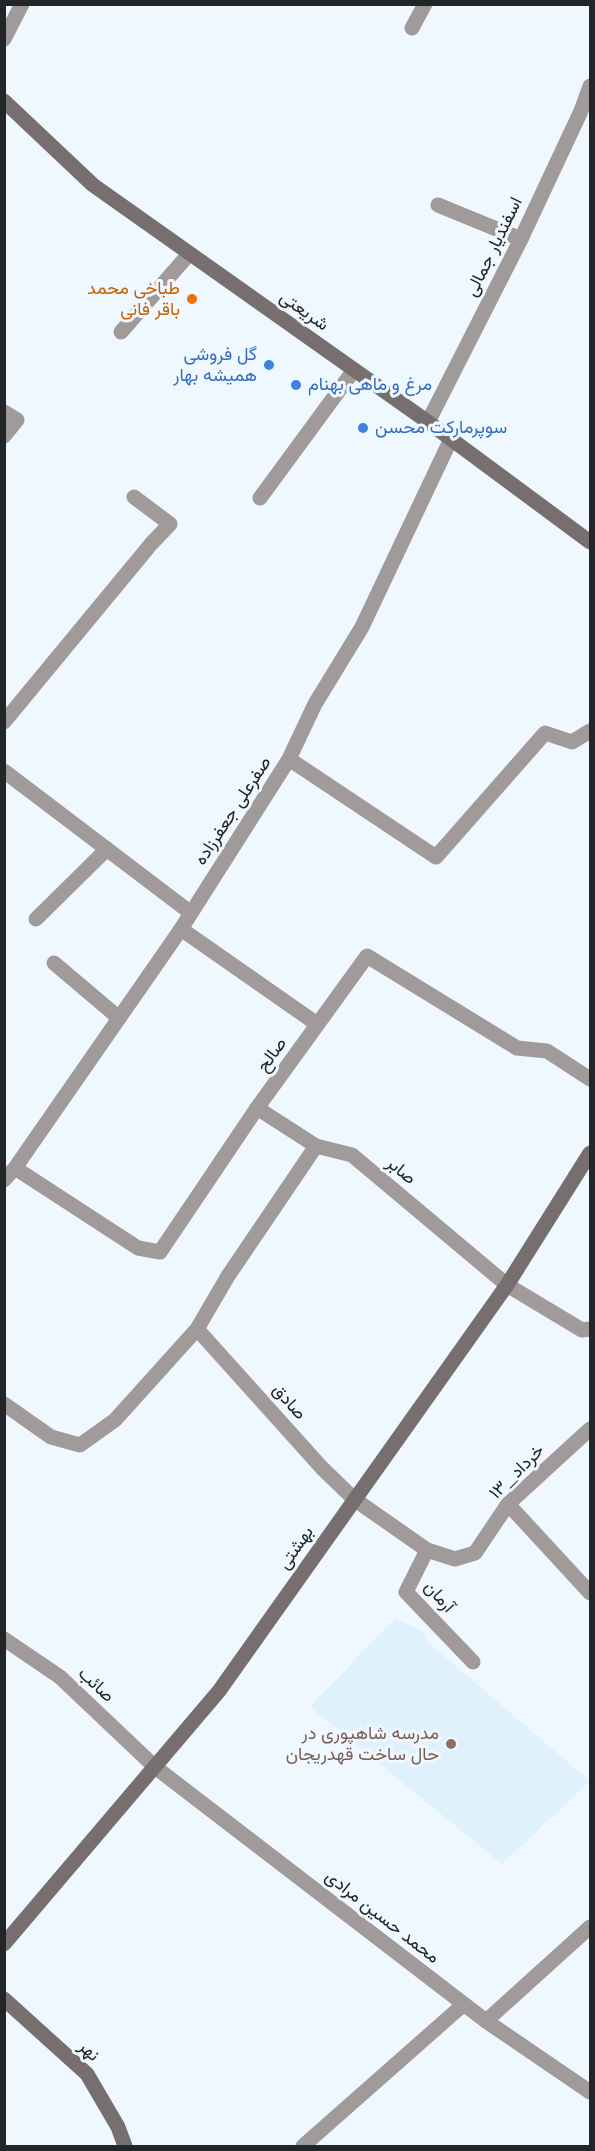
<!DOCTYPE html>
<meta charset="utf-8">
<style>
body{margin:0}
#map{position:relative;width:595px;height:2151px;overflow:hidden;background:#eff8fe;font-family:Lora,serif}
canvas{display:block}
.frame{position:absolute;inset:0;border:6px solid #222629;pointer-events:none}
</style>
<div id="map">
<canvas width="595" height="2151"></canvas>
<div class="frame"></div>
</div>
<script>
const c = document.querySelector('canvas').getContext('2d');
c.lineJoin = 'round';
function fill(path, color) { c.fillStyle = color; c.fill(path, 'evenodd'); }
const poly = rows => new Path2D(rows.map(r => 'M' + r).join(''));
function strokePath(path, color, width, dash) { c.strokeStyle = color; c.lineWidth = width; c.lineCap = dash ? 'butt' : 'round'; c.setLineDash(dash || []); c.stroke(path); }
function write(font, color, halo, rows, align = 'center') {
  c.font = font + ' Lora,Vazirmatn,serif'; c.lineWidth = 6; c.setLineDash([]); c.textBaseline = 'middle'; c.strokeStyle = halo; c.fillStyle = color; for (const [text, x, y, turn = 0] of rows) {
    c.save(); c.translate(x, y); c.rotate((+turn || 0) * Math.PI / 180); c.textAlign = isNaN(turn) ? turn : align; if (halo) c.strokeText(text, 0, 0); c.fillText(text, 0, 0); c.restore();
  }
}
const built = poly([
 [395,1618,423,1632,427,1641,590,1781,502,1864,310,1707]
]);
const lane = poly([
 [412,28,425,4],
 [4,39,22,4],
 [438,205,521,239],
 [121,332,189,254],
 [4,412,17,420,4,436],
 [260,498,354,370],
 [36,919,107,849],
 [181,929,317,1024],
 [54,963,119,1018],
 [257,1108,316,1146,352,1155,507,1285],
 [427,1550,406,1592,473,1662],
 [486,2021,590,1927]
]);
const street = poly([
 [428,422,521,239,581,111,590,86],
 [4,722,151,544,170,524,134,497],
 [289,759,436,857,545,733,572,742,590,731],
 [4,771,191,913],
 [15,1168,138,1248,160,1252,257,1108,367,956,517,1048,547,1051,590,1079],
 [4,1180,15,1168,181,929,289,759,315,704,362,627,451,439],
 [507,1285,582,1330,590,1329],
 [197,1329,322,1468,354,1499,427,1550,455,1559,475,1553,508,1504,590,1429],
 [4,1404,51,1437,80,1445,115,1420,197,1329,228,1276,316,1146],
 [508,1504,590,1593],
 [4,1639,60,1677,155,1767,486,2021,590,2092],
 [303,2146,464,2004]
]);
const secondary = poly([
 [4,101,93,185,428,422,590,542],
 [4,1944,219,1691,507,1285,590,1153],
 [4,1999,87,2074,118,2127,125,2146]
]);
const markers = [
 [192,299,6,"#e8710a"],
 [269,365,6,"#3f7fe0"],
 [296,385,6,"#3f7fe0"],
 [363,428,6,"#3f7fe0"],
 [451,1744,6,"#8d6e63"]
];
const streetNames = [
 ["اسفندیار جمالی",494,247,-64],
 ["شریعتی",304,311,35],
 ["صفرعلی جعفرزاده",233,811,-57],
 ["صالح",272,1055,-54],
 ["صابر",401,1171,40],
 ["صادق",289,1402,48],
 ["۱۳_خرداد",517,1472,-45],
 ["بهشتی",296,1548,-55],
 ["آرمان",439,1597,48],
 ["صائب",96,1685,43],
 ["محمد حسین مرادی",382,1917,38],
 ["نهر",89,2051,44]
];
const foodNames = [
 ["طباخی محمد",180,289],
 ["باقر فانی",180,310]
];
const shopNames = [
 ["گل فروشی",257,355,"right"],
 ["همیشه بهار",257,376,"right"],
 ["مرغ و ماهی بهنام",308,385],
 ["سوپرمارکت محسن",375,428]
];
const educationNames = [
 ["مدرسه شاهپوری در",439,1734],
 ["حال ساخت قهدریجان",439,1755]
];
fill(built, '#e0f1fe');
strokePath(lane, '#a09a9a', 15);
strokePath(street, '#a09a9a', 15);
strokePath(secondary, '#776e6f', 15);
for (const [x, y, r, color] of markers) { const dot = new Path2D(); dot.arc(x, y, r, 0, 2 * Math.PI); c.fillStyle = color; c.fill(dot); strokePath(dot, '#eff8fe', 2); }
write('18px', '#222629', '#eff8fe', streetNames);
write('18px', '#c56008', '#eff8fe', foodNames, 'right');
write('18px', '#366cbe', '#eff8fe', shopNames, 'left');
write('18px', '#785e54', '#eff8fe', educationNames, 'right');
</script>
